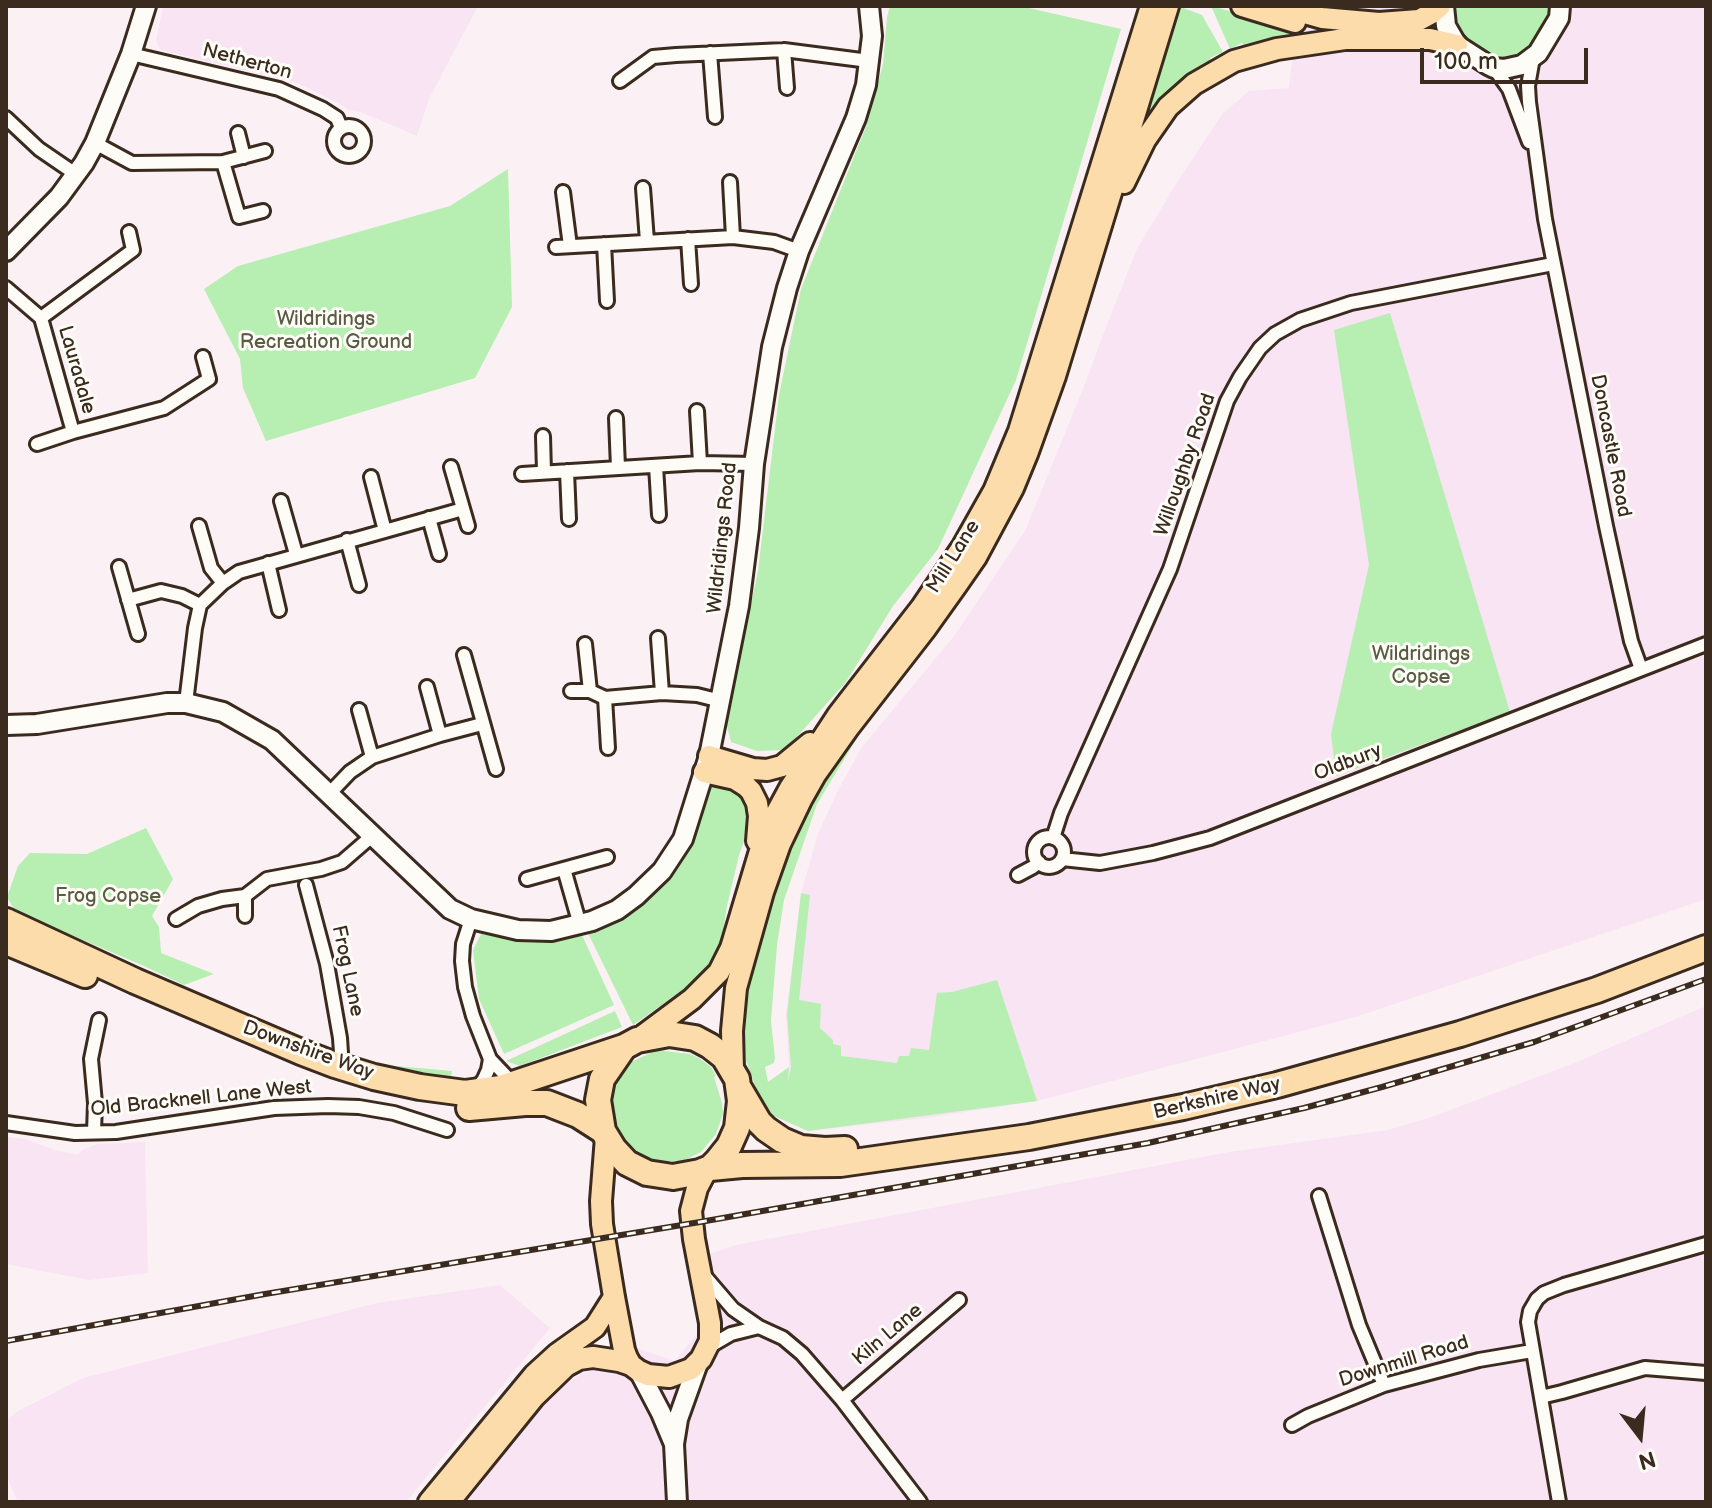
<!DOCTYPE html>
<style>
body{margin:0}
#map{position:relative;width:1712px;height:1508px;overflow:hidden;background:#fbf1f5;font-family:"Balsamiq Sans",sans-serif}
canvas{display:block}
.frame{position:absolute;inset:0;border:8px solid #3b2a1e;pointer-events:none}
.north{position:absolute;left:1600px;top:1396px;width:80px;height:80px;-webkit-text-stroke:6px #fdfcf7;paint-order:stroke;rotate:164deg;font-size:22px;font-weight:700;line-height:32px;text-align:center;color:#3b2a1e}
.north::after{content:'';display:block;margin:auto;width:28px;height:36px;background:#3b2a1e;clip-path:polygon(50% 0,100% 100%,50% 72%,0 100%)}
.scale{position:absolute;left:1420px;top:48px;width:168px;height:36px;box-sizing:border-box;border:4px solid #3b2a1e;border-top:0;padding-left:10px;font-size:24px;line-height:28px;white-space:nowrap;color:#3b2a1e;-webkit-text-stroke:6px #fdfcf7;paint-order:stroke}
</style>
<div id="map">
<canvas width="1712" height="1508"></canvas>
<div class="frame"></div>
<div class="north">N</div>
<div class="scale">100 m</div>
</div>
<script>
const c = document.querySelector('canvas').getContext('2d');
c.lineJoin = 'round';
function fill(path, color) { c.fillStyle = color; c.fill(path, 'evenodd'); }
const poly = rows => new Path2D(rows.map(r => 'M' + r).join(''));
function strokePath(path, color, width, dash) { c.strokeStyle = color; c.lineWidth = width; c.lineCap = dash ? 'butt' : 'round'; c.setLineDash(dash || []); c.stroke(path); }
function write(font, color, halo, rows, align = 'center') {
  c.font = font + ' "Balsamiq Sans",sans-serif'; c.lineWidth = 6; c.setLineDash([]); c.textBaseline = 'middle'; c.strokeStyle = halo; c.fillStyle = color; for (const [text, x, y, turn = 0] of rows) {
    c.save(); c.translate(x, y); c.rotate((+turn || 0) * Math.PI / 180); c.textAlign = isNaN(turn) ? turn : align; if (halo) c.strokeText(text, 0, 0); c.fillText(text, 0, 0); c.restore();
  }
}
const built = poly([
 [163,6,478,6,429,99,417,136,361,112,349,110,340,104,297,83,161,50,156,41],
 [1298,6,1706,6,1706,899,1359,1016,1037,1101,926,1118,808,1131,774,1116,759,1096,785,1092,789,1067,786,1015,801,893,818,834,838,790,862,747,954,636,1025,531,1083,389,1108,322,1137,249,1174,187,1222,114,1249,91,1289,88],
 [1706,1006,1706,1502,465,1502,556,1390,627,1345,675,1361,701,1329,691,1260,736,1245,1229,1152,1388,1130,1432,1117,1572,1064],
 [6,1137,26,1139,55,1150,78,1155,82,1150,98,1144,145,1142,148,1273,89,1280,6,1264],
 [500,1285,550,1328,406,1502,18,1502,6,1475,6,1421,18,1411,83,1378,377,1303]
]);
const green = poly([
 [890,6,1020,6,1121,29,1016,380,938,549,893,606,846,682,785,750,757,751,731,742,726,722,758,571,779,395,801,289,867,124,883,64,887,17],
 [1178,6,1202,15,1223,52,1210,58,1213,66,1133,155],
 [1211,6,1291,28,1310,34,1246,50,1242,43,1230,49],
 [1451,6,1554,6,1553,16,1532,49,1512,62,1494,59,1461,38,1454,31],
 [508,169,512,307,475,378,266,441,243,388,240,359,204,289,238,266,450,206],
 [1390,313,1510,712,1336,776,1331,734,1369,565,1334,330],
 [868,720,817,804,784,900,777,945,771,1021,775,1058,774,1063,765,1067,768,1082,789,1067,788,1081,791,1068,787,1014,801,893,810,895,799,1000,821,1004,820,1028,833,1040,833,1044,841,1046,841,1056,897,1063,899,1056,909,1056,911,1048,929,1050,937,993,952,992,997,980,1037,1101,808,1131,774,1116,759,1096,746,1061,741,1010,753,946,782,861,806,804],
 [713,781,743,790,754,815,739,855,727,906,721,944,706,970,685,989,633,1025,586,929,626,909,696,820],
 [146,828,173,879,152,916,159,927,161,953,214,974,184,985,144,966,15,911,7,897,18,866,30,853,87,854],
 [481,934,520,940,582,935,614,1005,504,1054,479,999,473,950],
 [615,1011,622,1027,520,1066,506,1061],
 [657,1050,690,1054,699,1058,711,1067,716,1076,714,1077,722,1103,723,1114,716,1134,701,1152,683,1161,650,1161,628,1148,613,1124,610,1105,613,1087,631,1062],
 [385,1065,452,1071,450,1085,384,1074]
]);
const street = poly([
 [784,50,787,88],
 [710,53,715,117],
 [131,54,279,89,323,109,337,118,341,128],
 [1533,58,1528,86,1529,102,1545,219,1606,526,1631,641,1641,669],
 [1494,68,1509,89,1529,142],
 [620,81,653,57,676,55,784,50,869,61],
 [6,118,39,149,77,175],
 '334 141a15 15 0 1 1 30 0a15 15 0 1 1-30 0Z',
 [238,133,244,157],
 [95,143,132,163,223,162,265,151],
 [223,162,239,217,263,211],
 [730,182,733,237],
 [643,188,647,241],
 [563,192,570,246],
 [688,239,691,284],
 [604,244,607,301],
 [556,247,733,237,774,242,799,251],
 [6,288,41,318,73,432],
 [41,318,133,250,129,232],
 [697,411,700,463],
 [616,418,618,468],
 [543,436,544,472],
 [37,444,73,432,164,408,209,379,203,357],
 [656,466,659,515],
 [451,467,468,526],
 [567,471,569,519],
 [522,474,700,463,754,464],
 [371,477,385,531],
 [281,501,296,554],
 [429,518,439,554],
 [199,526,211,568,223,583],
 [347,540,359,585],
 [268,563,279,610],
 [119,567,138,634],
 [128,600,161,591,182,596,200,605],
 [658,638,662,693],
 [585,644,590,691],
 [464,655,496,769],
 [427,687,440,735],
 [571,691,590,691,605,698,662,693,697,695,721,701],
 [605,698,608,748],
 [186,703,195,628,200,605,223,583,239,572,463,509],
 [359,710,372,757],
 [329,794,350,772,372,757,440,735,482,724],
 '1034 852a15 15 0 1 1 30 0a15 15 0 1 1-30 0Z',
 [1053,838,1061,813,1170,569,1227,401,1240,377,1260,348,1275,334,1300,320,1351,303,1553,264],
 [1062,859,1100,863,1153,853,1210,838,1706,644],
 [564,869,580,925],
 [1018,875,1033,867,1039,862],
 [527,879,607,857],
 [306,885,327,964,340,1038,341,1053,335,1065],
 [245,916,245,896,267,879,321,869,342,862,372,836],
 [176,919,198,906,222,899,245,896],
 [471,919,463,944,462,961,465,987,473,1016,490,1059,507,1077,516,1082],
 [472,1089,479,1086,484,1079,488,1070,490,1059],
 [6,1123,75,1133,116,1132,274,1108,328,1106,359,1107,394,1113,447,1130],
 [94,1132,95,1103,91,1059,99,1020],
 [1319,1196,1359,1325,1384,1385],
 [703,1274,733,1309,759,1327,783,1338,802,1354,842,1400,920,1502],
 [707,1348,731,1334,759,1327],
 [1541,1397,1562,1392,1645,1368,1706,1373],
 [842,1400,959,1300],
 [1292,1425,1308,1416,1384,1385,1479,1360,1532,1351],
 [1559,1502,1528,1322,1530,1311,1537,1299,1544,1293,1564,1285,1706,1244]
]);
const secondary = poly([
 [1444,6,1446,26,1457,45,1488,65,1494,68,1504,69,1522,65,1538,53,1559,18,1560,6],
 [6,251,59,197,84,163,95,143,131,54,146,6],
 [6,725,37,724,167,703,186,703,223,712,272,740,450,909,471,919,518,930,551,931,592,921,617,910,636,896,662,871,683,839,709,756,739,606,749,528,754,464,772,347,787,288,799,251,856,118,866,85,872,36,869,6],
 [639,1371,661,1413,674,1444],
 [677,1502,674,1444,678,1419,698,1363]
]);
const primary = poly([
 [1242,6,1295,22],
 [1280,6,1322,18,1379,23,1419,20,1432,13,1440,6],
 [1124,183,1145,140,1168,107,1194,84,1234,61,1277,49,1345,39,1430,39,1457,45],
 [709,756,753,769,767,770,782,766,810,743],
 [704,772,735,779,746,786,751,791,757,803,759,816,757,841],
 [637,1040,692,999,719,972,731,948,760,851,777,812,790,788,838,715,921,608,963,546,994,491,1019,431,1151,6],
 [733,1070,732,1031,736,988,763,892,780,844,802,798,815,775,849,727,926,628,956,586,976,557,1013,488,1027,454,1055,376,1168,6],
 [606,1137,601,1201,602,1224,614,1297,624,1350,627,1358,631,1365,639,1371,648,1375,669,1377,691,1369,701,1359,710,1341,710,1323,694,1239,691,1211,697,1188,707,1169],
 [429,1502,534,1375,557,1354,595,1327,614,1297],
 [449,1502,534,1397,566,1366,579,1359,593,1357,619,1361,631,1365]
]);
const highway = poly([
 [6,921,135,981,301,1052,335,1065,374,1077,420,1087,465,1093,501,1088,624,1047],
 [6,942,85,975],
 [669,1034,695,1038,710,1046,724,1057,737,1079,740,1101,737,1128,729,1146,717,1161,710,1168,700,1172,673,1177,647,1173,627,1163,614,1149,603,1131,598,1100,602,1079,624,1047,637,1040,669,1034],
 [739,1088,759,1122,766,1129,782,1140,801,1148,825,1150,845,1149],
 [469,1108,525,1103,547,1103,578,1115,603,1131],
 [710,1168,742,1165,840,1164,1029,1137,1183,1107,1277,1085,1460,1034,1597,990,1706,948]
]);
const rail = poly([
 [6,1341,265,1294,700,1222,1148,1143,1304,1108,1382,1087,1534,1042,1706,979]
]);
const streetNames = [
 ["Netherton",247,62,15],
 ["Lauradale",76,370,74],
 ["Doncastle Road",1610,446,79],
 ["Willoughby Road",1186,465,-71],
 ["Wildridings Road",723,538,-84],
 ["Mill Lane",954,557,-58],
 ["Oldbury",1348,763,-21],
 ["Frog Lane",347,971,78],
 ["Downshire Way",308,1051,20],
 ["Old Bracknell Lane West",201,1099,-6],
 ["Berkshire Way",1217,1099,-13],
 ["Kiln Lane",888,1335,-40],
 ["Downmill Road",1404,1362,-17]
];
const parkNames = [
 ["Wildridings",326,320],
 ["Recreation Ground",326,343],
 ["Wildridings",1421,655],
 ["Copse",1421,678],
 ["Frog Copse",108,897]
];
fill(built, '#f8e4f3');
fill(green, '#b7eeb1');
strokePath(street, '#3b2a1e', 18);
strokePath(secondary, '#3b2a1e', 24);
strokePath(primary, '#3b2a1e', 26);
strokePath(highway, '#3b2a1e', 30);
strokePath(street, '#fdfcf7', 12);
strokePath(secondary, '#fdfcf7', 18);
strokePath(primary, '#fddcac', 20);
strokePath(highway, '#fddcac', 24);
strokePath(rail, '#3b2a1e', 6);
strokePath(rail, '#fdfcf7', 3, [9]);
write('20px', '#3b2a1e', '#fdfcf7', streetNames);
write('20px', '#5a5b43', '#fdfcf7', parkNames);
</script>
